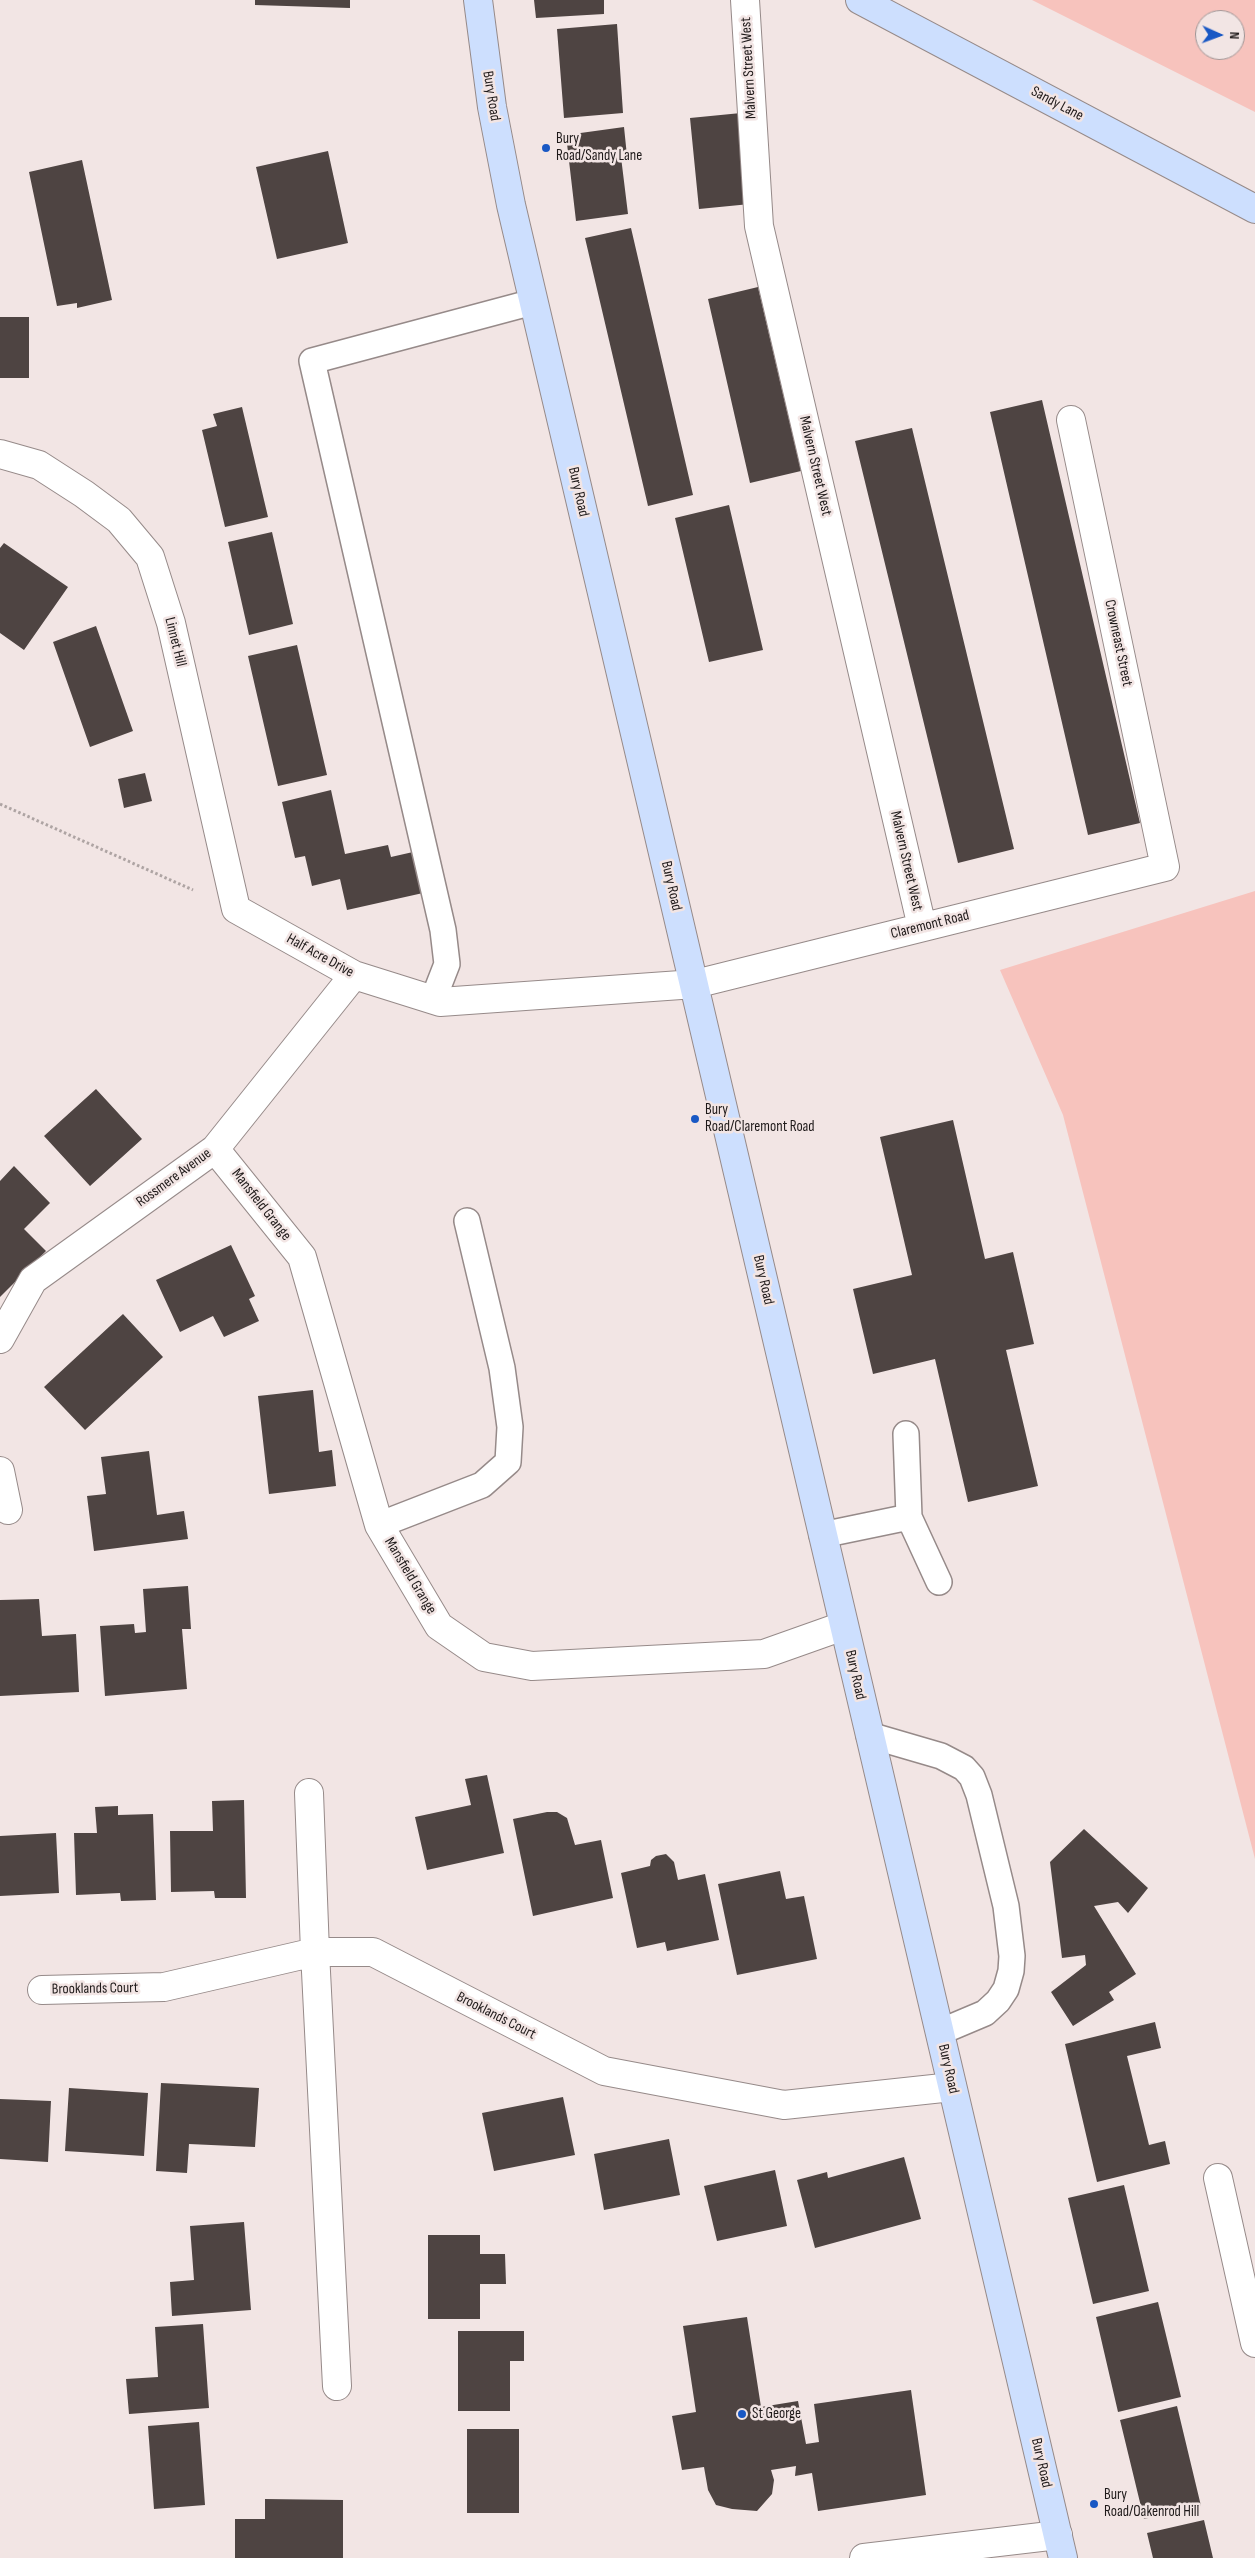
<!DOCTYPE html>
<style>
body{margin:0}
#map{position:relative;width:1255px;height:2558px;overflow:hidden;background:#f2e5e4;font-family:"Sofia Sans Condensed",sans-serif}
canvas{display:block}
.north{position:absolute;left:1195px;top:10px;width:50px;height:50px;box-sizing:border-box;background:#f2e5e4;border:1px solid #9d9393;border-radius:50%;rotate:92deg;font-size:14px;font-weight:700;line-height:20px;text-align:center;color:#1e1919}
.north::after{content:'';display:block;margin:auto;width:18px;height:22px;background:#1958c4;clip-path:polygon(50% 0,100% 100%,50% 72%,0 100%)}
</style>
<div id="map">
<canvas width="1255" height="2558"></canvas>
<div class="north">N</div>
</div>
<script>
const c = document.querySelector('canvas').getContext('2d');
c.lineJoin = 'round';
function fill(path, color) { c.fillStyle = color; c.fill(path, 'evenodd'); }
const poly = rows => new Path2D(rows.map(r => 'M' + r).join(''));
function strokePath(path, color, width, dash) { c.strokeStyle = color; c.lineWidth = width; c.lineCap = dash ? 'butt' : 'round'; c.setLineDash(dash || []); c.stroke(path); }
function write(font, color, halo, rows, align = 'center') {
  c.font = font + ' "Sofia Sans Condensed",sans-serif'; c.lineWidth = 5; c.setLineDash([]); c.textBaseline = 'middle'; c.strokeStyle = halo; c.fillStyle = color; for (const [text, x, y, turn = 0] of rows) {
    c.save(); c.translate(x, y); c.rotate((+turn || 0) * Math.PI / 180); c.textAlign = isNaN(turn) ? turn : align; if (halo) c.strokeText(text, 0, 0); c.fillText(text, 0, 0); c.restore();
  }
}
const green = poly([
 [1032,0,1255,0,1255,112],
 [1205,20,1235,20,1235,50,1205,50],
 [1255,891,1255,1859,1063,1115,1000,970]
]);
const building = poly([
 [255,0,350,0,350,8,255,5],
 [534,0,604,0,604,14,536,18],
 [617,24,623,113,564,118,557,29],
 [741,113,750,204,699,209,690,118],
 [624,127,627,156,621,157,628,214,576,221,566,135],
 [328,151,348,243,277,259,256,167],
 [82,160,112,300,77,308,77,303,57,306,29,172],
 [631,228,693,495,648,506,585,238],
 [758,287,801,471,750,483,708,299],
 [0,317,29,317,29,378,0,378],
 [1042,400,1140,823,1088,835,990,412],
 [242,407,268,517,225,527,202,430,217,426,213,414],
 [912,428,1014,849,958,863,855,441],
 [729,505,763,650,709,662,675,518],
 [272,532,293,624,249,635,228,542],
 [4,543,68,587,24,650,0,633,0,548],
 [96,626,133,731,90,747,53,642],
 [297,645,327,775,278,786,248,656],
 [145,773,152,801,124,808,118,779],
 [331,790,345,854,388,845,391,857,413,852,423,893,347,910,340,879,312,886,305,856,295,858,282,802],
 [96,1089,142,1139,90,1186,44,1136],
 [953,1120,985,1259,1013,1252,1034,1344,1006,1350,1038,1486,968,1502,935,1359,873,1374,853,1289,912,1275,880,1137],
 [14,1166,50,1203,24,1229,46,1251,0,1297,0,1181],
 [231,1245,255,1296,249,1299,259,1321,224,1337,213,1316,180,1332,156,1280],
 [123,1314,163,1357,85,1430,44,1387],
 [313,1390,319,1452,332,1450,336,1486,269,1494,258,1396],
 [149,1451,157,1515,184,1511,188,1539,94,1551,87,1496,106,1494,101,1457],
 [188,1586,191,1629,182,1629,187,1689,105,1696,100,1626,134,1624,135,1633,146,1632,143,1589],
 [39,1599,42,1636,76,1634,79,1692,0,1696,0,1600],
 [487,1775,504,1853,427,1870,415,1817,471,1805,465,1779],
 [244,1800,246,1898,215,1898,214,1891,171,1892,170,1831,213,1831,212,1801],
 [118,1806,118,1815,153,1814,156,1900,121,1901,120,1893,76,1895,74,1833,97,1833,95,1807],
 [547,1812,557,1812,567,1818,575,1845,601,1840,613,1898,533,1916,513,1819],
 [1084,1829,1148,1888,1128,1913,1118,1902,1094,1906,1136,1974,1109,1992,1114,2000,1073,2026,1051,1992,1086,1965,1085,1955,1062,1958,1050,1862],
 [56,1833,59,1893,0,1896,0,1836],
 [666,1854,674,1862,678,1880,705,1874,719,1940,667,1951,665,1942,637,1948,621,1873,650,1866,651,1860,656,1856],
 [780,1871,786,1899,804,1896,817,1959,737,1975,718,1884],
 [1155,2022,1161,2048,1127,2056,1149,2145,1165,2141,1170,2164,1097,2182,1065,2044],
 [161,2083,259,2088,255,2147,189,2144,187,2173,156,2171],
 [69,2088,148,2093,144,2156,65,2151],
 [563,2097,575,2155,494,2171,482,2113],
 [0,2099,51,2101,48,2162,0,2159],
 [669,2139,680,2195,604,2210,594,2154],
 [904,2157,921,2219,815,2248,797,2180,827,2172,828,2178],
 [775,2170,787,2226,717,2241,704,2186],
 [1124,2185,1149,2291,1093,2304,1068,2198],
 [244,2222,251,2310,172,2316,170,2282,194,2280,190,2226],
 [428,2235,480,2235,480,2254,505,2254,506,2284,480,2284,480,2319,428,2319],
 [1158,2302,1181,2397,1118,2412,1096,2317],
 [747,2317,761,2407,798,2401,806,2444,819,2442,814,2404,911,2390,926,2495,818,2511,812,2473,795,2476,796,2466,771,2470,774,2480,772,2494,757,2511,732,2509,716,2505,708,2490,704,2467,682,2470,672,2416,696,2412,683,2326],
 [203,2324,209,2408,129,2414,126,2379,158,2377,155,2327],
 [458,2331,524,2331,524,2361,510,2361,510,2411,458,2411],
 [1177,2406,1201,2506,1144,2519,1120,2420],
 [199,2422,205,2505,154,2509,148,2426],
 [467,2429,519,2429,519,2513,467,2513],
 [265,2499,343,2500,343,2558,235,2558,235,2519,265,2519],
 [1204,2520,1213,2558,1153,2558,1147,2533]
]);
const path = poly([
 [0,804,193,890]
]);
const lane = poly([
 [433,1000,447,964,443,930,312,361,533,302],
 [906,1434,909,1517,939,1582],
 [379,1525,482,1485,508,1462,510,1427,502,1368,467,1221],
 [822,1535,909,1517],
 [869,1735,941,1756,964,1768,972,1777,979,1795,1006,1906,1012,1956,1011,1971,1006,1989,998,2001,985,2013,940,2032]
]);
const street = poly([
 [745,0,759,226,922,927],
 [0,454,39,465,84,494,119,520,150,557,171,623,236,909,354,975,440,1002,695,984,1165,867,1071,420],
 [215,1149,302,1257,379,1525,439,1626,484,1657,532,1666,764,1654,843,1626],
 [0,1339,33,1280,215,1149,354,975],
 [0,1471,8,1510],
 [309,1793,315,1952,337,2386],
 [42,1990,164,1987,315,1952,373,1952,604,2071,784,2105,952,2087],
 [1218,2178,1255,2343],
 [864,2558,1058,2535]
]);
const secondary = poly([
 [478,0,492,107,511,205,1063,2558],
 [860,0,1255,209]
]);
const markers = [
 [546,148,5,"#1958c4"],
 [695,1119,5,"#1958c4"],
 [742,2414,5,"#1958c4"],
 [1094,2504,5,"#1958c4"]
];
const streetNames = [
 ["Malvern Street West",749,68,-93],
 ["Bury Road",491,96,81],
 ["Sandy Lane",1057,104,28],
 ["Malvern Street West",815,466,77],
 ["Bury Road",578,492,77],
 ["Linnet Hill",175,642,76],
 ["Crowneast Street",1118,643,78],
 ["Malvern Street West",906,861,77],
 ["Bury Road",671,886,77],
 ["Claremont Road",930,925,-14],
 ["Half Acre Drive",320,956,29],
 ["Rossmere Avenue",174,1178,-36],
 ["Mansfield Grange",261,1205,52],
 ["Bury Road",763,1280,77],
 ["Mansfield Grange",410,1576,59],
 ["Bury Road",855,1675,77],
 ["Brooklands Court",95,1989,-1],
 ["Brooklands Court",496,2016,27],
 ["Bury Road",948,2069,77],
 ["Bury Road",1041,2463,77]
];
const poiNames = [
 ["Bury",556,139],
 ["Road/Sandy Lane",556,156],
 ["Bury",705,1110],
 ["Road/Claremont Road",705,1127],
 ["St George",752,2414],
 ["Bury",1104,2495],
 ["Road/Oakenrod Hill",1104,2512]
];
fill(green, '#f7c3bd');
fill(building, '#4e4442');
strokePath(lane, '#968a89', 28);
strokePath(street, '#968a89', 30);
strokePath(secondary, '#968a89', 30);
strokePath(path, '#aea4a3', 3, [2.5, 2.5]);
strokePath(lane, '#fff', 25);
strokePath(street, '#fff', 28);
strokePath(secondary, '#cddffe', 28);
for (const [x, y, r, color] of markers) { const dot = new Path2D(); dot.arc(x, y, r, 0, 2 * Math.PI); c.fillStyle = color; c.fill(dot); strokePath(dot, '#f2e5e4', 2); }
write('15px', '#1e1919', '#f2e5e4', streetNames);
write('15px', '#1e1919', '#f2e5e4', poiNames, 'left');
</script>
